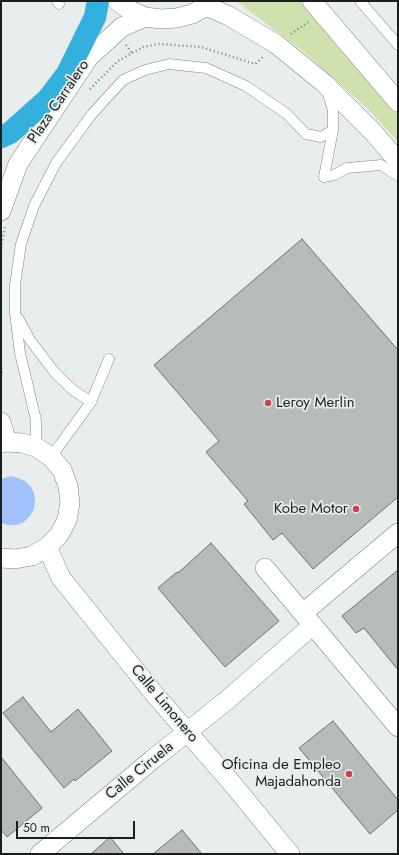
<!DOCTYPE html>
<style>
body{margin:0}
#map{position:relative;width:399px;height:855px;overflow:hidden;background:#e8eeee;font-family:Jost,sans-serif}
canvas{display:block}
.frame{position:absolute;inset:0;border:2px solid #1c1e1e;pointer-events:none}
.scale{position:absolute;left:16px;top:821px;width:119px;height:18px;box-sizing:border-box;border:2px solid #1c1e1e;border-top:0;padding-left:5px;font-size:12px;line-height:14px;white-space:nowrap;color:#1c1e1e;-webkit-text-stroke:3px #e8eeee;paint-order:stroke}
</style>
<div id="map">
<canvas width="399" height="855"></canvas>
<div class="frame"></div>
<div class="scale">50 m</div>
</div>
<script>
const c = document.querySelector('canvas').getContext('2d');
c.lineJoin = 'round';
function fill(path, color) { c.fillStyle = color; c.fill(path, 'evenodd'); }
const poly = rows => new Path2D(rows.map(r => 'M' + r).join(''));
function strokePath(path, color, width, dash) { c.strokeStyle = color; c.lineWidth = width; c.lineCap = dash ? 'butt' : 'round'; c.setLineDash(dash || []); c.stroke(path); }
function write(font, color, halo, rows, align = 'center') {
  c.font = font + ' Jost,sans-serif'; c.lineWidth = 3.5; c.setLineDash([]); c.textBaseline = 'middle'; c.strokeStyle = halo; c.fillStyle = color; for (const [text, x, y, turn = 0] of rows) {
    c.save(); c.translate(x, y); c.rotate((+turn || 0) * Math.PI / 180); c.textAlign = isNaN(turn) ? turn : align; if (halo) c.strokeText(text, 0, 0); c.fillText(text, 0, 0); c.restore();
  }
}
const green = poly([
 [236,1,300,1,398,114,398,142,368,109,303,51]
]);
const water = poly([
 [11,476,18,478,25,481,31,487,34,493,35,501,34,509,30,516,24,522,16,525,8,525,1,523,1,479]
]);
const building = poly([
 [302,239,398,350,398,497,313,569,282,533,273,540,244,504,248,501,206,452,219,441,154,365,302,239],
 [211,543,279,621,225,667,158,588,177,572,178,573,211,543],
 [398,570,398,670,364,628,356,633,342,616,398,570],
 [23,697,51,732,78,709,112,751,75,781,74,779,64,788,3,713,23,697],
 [333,721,398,800,398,810,370,834,299,748,333,721],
 [1,757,42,808,7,837,1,830,1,757],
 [182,830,202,854,153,854,182,830],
 [110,837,124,854,91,854,110,837]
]);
const path = poly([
 [291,34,308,22],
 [126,45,132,53],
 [90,89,118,61,143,47,159,44,201,47,255,64,264,56],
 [1,248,5,227],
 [1,364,2,374,1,374]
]);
const lane = poly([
 [57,1,59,4],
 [360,1,398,45],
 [333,130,324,177,334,175,347,168,381,165,398,176],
 [18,318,30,340,56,374,73,390,91,402],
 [36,447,36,420,20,353,15,313,15,285,21,244,34,206,56,163,92,114,123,80,145,70,169,64,206,68,246,86,287,114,306,134,321,137,333,130,333,111,327,90],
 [51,457,91,402,109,359]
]);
const street = poly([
 [117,1,128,9,145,17,161,19,177,18,192,14,206,6,211,1],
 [312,1,398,102],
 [206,6,229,16,276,44,325,84,372,131,398,161],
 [1,211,18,164,89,57,122,27,145,17],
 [1,422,7,442],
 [1,443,7,442,22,443,36,447,51,457,62,470,68,486,70,503,67,520,59,535,47,547,32,556,15,559,1,558],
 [47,547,61,578,156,696,230,781,290,854],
 [265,568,398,727],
 [303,613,398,533],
 [40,854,153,759,226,701,313,625]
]);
const highway = poly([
 [1,137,10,133,48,99,67,74,95,17,98,1]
]);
const markers = [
 [268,403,4,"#d0404c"],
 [356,509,4,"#d0404c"],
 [349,774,4,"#d0404c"]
];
const streetNames = [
 ["Plaza Carralero",59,102,-56],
 ["Calle Limonero",164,704,50],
 ["Calle Ciruela",140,771,-39]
];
const poiNames = [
 ["Leroy Merlin",276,403,"left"],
 ["Kobe Motor",348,509],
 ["Oficina de Empleo",341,765],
 ["Majadahonda",341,782]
];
fill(green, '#cfe2ae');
fill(water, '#a2c2fd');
fill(building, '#b7bcb9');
strokePath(building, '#6c716e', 1);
strokePath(lane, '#7e8483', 11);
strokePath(street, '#7e8483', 20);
strokePath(highway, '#c9c9c9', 23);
strokePath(path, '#7a7e7e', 2.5, [1, 3]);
strokePath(lane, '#fff', 10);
strokePath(street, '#fff', 19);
strokePath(highway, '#33b0de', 22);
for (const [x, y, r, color] of markers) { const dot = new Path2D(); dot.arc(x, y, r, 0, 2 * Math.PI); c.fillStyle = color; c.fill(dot); strokePath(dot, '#e8eeee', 1.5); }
write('15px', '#1c1e1e', '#e8eeee', streetNames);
write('15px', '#1c1e1e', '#e8eeee', poiNames, 'right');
</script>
